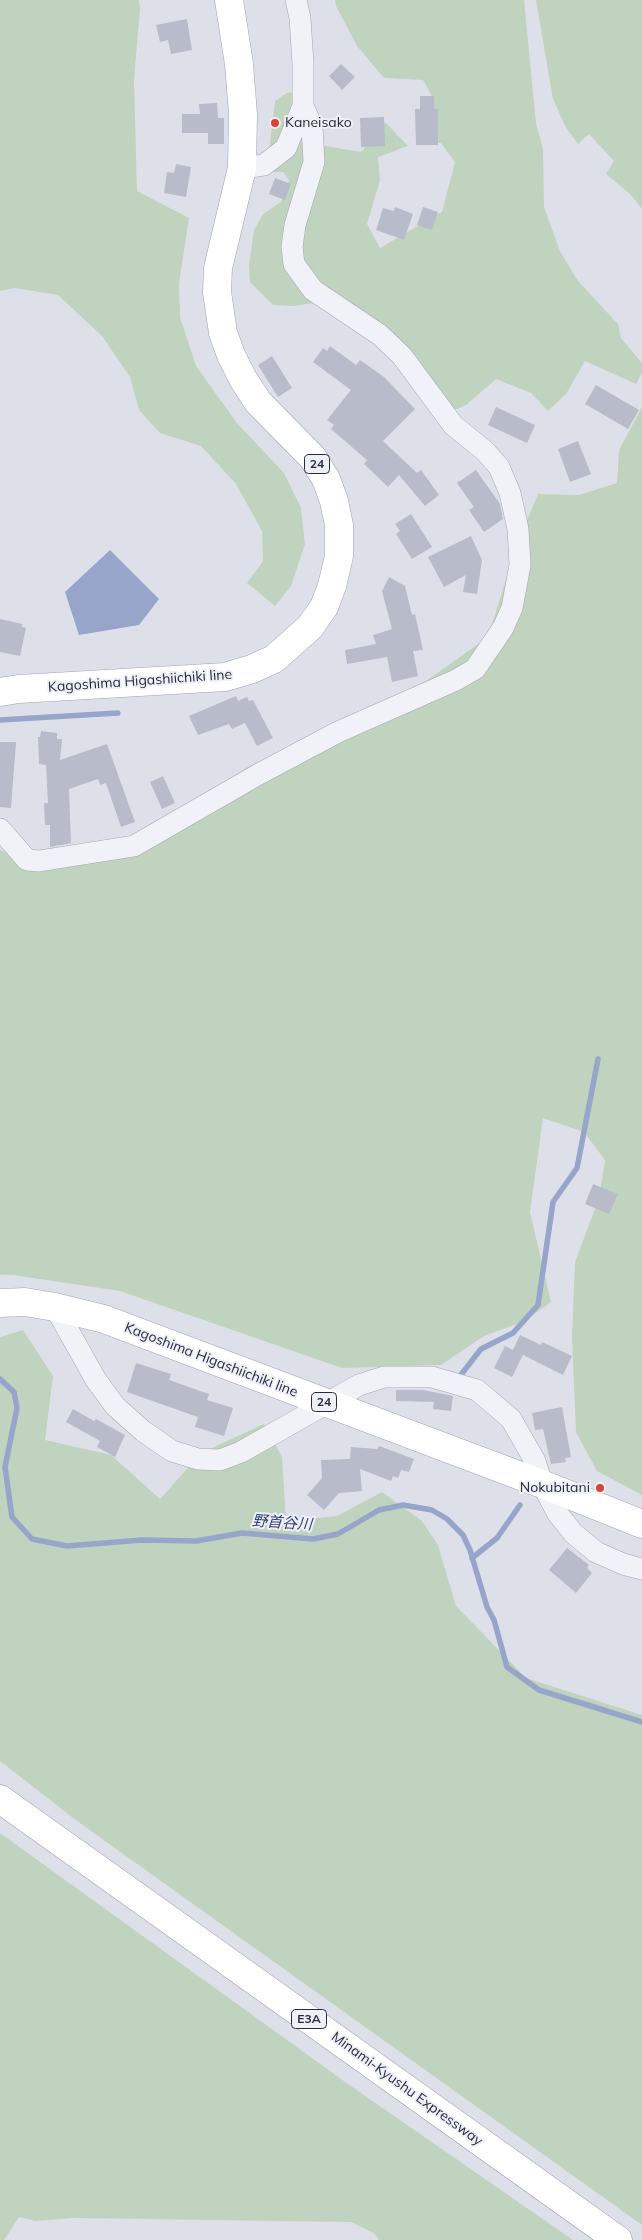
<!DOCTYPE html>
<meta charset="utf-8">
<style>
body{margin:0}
canvas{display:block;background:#dee0e9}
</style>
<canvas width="642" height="2240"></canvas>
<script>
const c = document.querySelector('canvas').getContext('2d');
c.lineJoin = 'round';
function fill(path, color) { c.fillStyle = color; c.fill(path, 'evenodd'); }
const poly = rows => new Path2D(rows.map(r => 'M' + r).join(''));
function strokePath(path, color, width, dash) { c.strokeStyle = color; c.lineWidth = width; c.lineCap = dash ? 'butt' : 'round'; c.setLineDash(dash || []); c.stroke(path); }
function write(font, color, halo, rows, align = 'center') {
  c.font = font + ' Mulish,"Noto Sans JP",sans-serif'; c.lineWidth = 4; c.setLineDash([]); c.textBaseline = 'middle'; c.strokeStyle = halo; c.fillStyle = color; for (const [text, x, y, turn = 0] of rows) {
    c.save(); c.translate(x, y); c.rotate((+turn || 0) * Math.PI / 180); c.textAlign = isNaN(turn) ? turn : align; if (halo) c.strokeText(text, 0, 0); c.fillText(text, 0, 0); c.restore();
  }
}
const green = poly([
 [0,0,139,0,140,8,134,80,137,191,189,218,179,284,180,317,196,366,237,423,284,473,301,508,305,544,291,586,275,606,247,583,263,561,262,531,236,484,201,446,160,433,139,410,130,377,102,336,58,295,15,288,0,291],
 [335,0,524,0,536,123,543,149,544,207,560,251,578,281,618,324,621,338,642,363,642,372,636,384,585,361,566,394,548,411,531,393,496,379,466,405,452,411,378,346,314,303,293,306,273,305,250,282,249,265,254,230,263,214,281,202,289,180,283,172,263,172,269,152,275,101,287,93,298,91,319,145,361,152,385,122,408,146,378,157,380,180,367,224,380,248,442,212,455,162,441,143,416,141,429,131,434,100,423,80,384,78,357,46,336,6],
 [536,0,642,0,642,209,631,195,606,174,614,161,589,134,578,144,565,126,553,99],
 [642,407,642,1495,597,1471,576,1432,572,1337,575,1262,599,1198,605,1160,584,1132,543,1118,530,1212,551,1302,525,1321,484,1336,441,1365,342,1368,120,1291,13,1275,0,1275,0,850,6,852,98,857,158,827,246,768,426,681,488,637,517,544,538,494,579,495,617,483,619,450],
 [23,1330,53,1376,45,1440,111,1455,160,1499,201,1453,264,1424,282,1457,286,1521,337,1516,382,1492,422,1521,438,1545,456,1606,526,1678,642,1715,642,2225,77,1821,0,1761,0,1337],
 [0,1833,348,2084,573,2240,379,2240,374,2233,351,2222,74,2218,35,2221,19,2217,4,2240,0,2240]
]);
const water = poly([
 [110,550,159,599,139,625,79,635,65,592]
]);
const stream = poly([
 [0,720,118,713],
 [460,1376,481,1349,513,1333,538,1305,553,1202,577,1168,598,1059],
 [0,1379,14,1392,17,1408,5,1467,12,1517,32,1539,67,1546,142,1540,196,1541,242,1533,313,1539,338,1534,379,1510,403,1505,432,1510,447,1519,463,1535,470,1550,487,1607,494,1620,507,1667,539,1690,642,1722],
 [472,1558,497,1538,520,1505]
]);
const building = poly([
 [187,19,192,50,171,54,168,40,160,42,156,25],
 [341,64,355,77,342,90,329,76],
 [420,96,434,96,434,109,438,109,438,145,416,145,415,109,420,109],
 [217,103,218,118,224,118,224,144,208,144,208,133,182,133,182,114,200,114,199,104],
 [384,117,385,146,361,147,360,118],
 [176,164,191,167,186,197,164,193,167,172,174,173],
 [275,178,291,184,285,200,269,194],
 [395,207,413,214,404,240,376,230,383,208,394,211],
 [423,207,438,212,432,230,417,225],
 [330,346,356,365,360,360,384,377,415,409,383,441,417,473,421,470,439,495,425,506,399,475,388,487,364,464,367,460,331,429,334,425,327,420,351,390,313,362,323,348,327,351],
 [272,356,292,388,278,397,258,365],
 [596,385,639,410,628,429,585,404],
 [496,407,535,425,527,443,488,425],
 [578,441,591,474,570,482,558,449],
 [476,470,500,504,503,519,484,532,469,510,474,507,457,483],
 [411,514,432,547,412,559,396,534,400,531,395,524],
 [471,536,482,560,477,594,463,592,466,575,444,587,428,557],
 [389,577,405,586,412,615,415,614,423,650,413,651,418,676,392,682,387,657,347,664,345,650,376,644,373,635,392,629,382,591],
 [0,619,22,624,22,627,26,628,20,656,0,652],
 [236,696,238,701,247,697,249,701,253,700,273,738,257,746,245,723,232,729,229,724,198,735,189,716],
 [41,731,57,733,57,739,62,739,60,760,107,744,135,822,121,827,106,783,100,785,98,779,69,789,71,843,50,847,50,825,45,825,44,803,48,803,46,765,39,764,38,737,40,737],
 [0,742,16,742,11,808,0,807],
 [163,776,175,803,162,809,150,782],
 [593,1184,618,1194,609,1214,585,1204],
 [520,1335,541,1345,542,1342,572,1356,563,1375,523,1355,512,1377,494,1368,505,1346,513,1350],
 [136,1363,171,1374,169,1380,209,1394,207,1400,233,1408,224,1436,195,1427,198,1417,127,1392],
 [396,1390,423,1390,453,1396,451,1411,433,1409,434,1402,396,1401],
 [562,1407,571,1457,565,1458,566,1462,551,1464,543,1429,535,1430,532,1413],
 [73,1409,94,1421,96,1419,125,1435,115,1457,97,1447,100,1441,66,1422],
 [379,1446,414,1459,409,1472,401,1470,398,1478,393,1476,391,1481,360,1469,362,1491,339,1493,324,1510,307,1495,322,1478,321,1460,350,1459,351,1447,377,1449],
 [567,1548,589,1565,587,1568,592,1573,576,1593,549,1570]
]);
const minor = poly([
 [242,168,264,165,286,148,303,106],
 [0,829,27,860,39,861,134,846,259,774,338,732,456,680,475,669,503,628,512,608,520,565,518,529,510,493,499,467,485,451,453,425,402,356,380,335,313,290,294,264,292,247,295,225,314,162,312,126,303,106,303,64,300,18,296,0],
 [55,1307,96,1380,115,1406,143,1431,172,1451,198,1459,220,1460,241,1452,359,1385,384,1377,432,1377,477,1390,511,1419,535,1461,542,1484,558,1514,574,1534,596,1552,623,1564,642,1569]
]);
const primary = poly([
 [0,692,19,689,225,677,252,669,274,659,310,627,324,607,332,586,339,556,339,525,334,501,326,479,313,458,258,402,243,379,231,355,223,333,217,292,218,268,242,168,243,114,239,64,229,0],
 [0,1303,25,1302,55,1307,104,1319,542,1484,642,1524]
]);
const motorway = poly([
 [0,1799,618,2240]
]);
const markers = [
 [275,123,5,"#d6453b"],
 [600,1488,5,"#d6453b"]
];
const shields = [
 [317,464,25],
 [324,1402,25],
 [309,2019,35]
];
const shieldNames = [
 ["24",317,464],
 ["24",324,1402],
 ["E3A",309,2019]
];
const poiNames = [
 ["Kaneisako",285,123],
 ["Nokubitani",590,1488,"right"]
];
const streetNames = [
 ["Kagoshima Higashiichiki line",140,681,-4],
 ["Kagoshima Higashiichiki line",211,1360,21],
 ["Minami-Kyushu Expressway",407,2089,36]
];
const waterNames = [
 ["野首谷川",282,1523,4]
];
fill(green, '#c0d3bf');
fill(water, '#97a5cb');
strokePath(stream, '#97a5cb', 5.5);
fill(building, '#b8bbc9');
strokePath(minor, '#a3a6b3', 22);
strokePath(primary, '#9da2b5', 29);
strokePath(motorway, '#858aa0', 29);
strokePath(minor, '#f1f2f7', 21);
strokePath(primary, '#fff', 28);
strokePath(motorway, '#fff', 28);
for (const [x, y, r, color] of markers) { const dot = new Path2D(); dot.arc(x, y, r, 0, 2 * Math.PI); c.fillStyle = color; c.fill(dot); strokePath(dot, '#eef0f6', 2); }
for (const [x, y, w] of shields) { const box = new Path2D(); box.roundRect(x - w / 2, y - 9.5, w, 19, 4); c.fillStyle = '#eef0f6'; c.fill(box); strokePath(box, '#272b41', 1); }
write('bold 12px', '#272b41', null, shieldNames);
write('14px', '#272b41', '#eef0f6', poiNames, 'left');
write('14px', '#272b41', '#eef0f6', streetNames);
write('italic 15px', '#2e3f77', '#eef0f6', waterNames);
</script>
